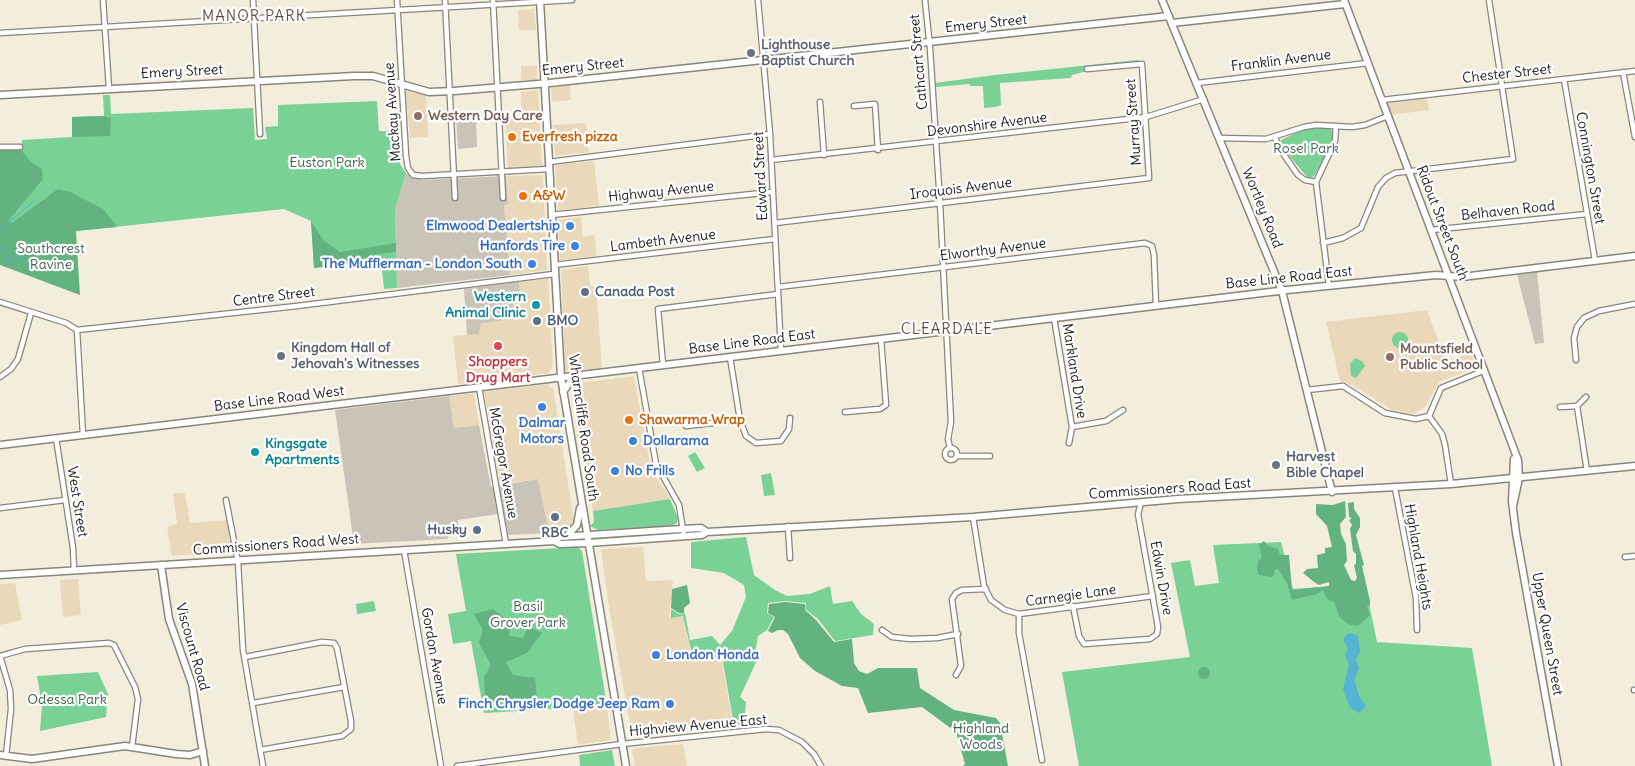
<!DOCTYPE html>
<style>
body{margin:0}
canvas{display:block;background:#f3eedb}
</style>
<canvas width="1635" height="766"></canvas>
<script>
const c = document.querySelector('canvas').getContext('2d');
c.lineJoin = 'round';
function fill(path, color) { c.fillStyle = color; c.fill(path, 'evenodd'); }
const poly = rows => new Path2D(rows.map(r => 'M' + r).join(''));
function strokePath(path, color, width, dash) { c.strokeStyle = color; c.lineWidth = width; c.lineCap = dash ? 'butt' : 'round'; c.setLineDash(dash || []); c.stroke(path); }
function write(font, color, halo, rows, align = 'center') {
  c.font = font + ' Delius,sans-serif'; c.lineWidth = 4.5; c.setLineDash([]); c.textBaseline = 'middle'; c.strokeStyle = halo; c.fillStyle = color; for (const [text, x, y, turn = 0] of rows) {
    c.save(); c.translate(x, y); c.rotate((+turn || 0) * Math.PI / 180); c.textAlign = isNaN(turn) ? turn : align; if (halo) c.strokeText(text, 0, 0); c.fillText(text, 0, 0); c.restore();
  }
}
const built = poly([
 [534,9,536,30,519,30,518,10],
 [521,66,537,66,537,80,521,80],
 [570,85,571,100,552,102,551,88],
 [538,90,542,167,508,168,505,120,522,118,521,92],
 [408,91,426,95,428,137,410,138,406,92],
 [1427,98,1429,110,1391,115,1387,103],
 [586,123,589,152,555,156,553,125],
 [594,161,599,206,558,210,555,165],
 [543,175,547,270,510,275,504,204,508,204,506,176],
 [581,217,583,237,595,235,596,256,560,260,558,220],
 [588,266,590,286,596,286,602,369,565,371,561,270],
 [548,279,553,365,549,373,458,384,453,336,479,334,481,323,513,301,521,299,519,282],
 [1427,310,1446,361,1471,352,1475,368,1439,382,1425,407,1413,414,1392,410,1354,386,1340,381,1326,322],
 [634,376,651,469,670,499,593,511,572,388,577,383],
 [549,384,549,388,553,387,574,522,566,531,549,533,538,479,500,484,484,392],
 [474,393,479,425,454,428,449,396],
 [173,493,185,493,190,523,227,520,231,551,172,556,167,527,177,524],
 [643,547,646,581,673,580,669,617,683,616,692,658,721,658,733,724,632,735,609,608,601,549],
 [78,579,81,615,63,617,60,580],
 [15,583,22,620,0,625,0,584],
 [607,706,611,740,578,745,573,709],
 [683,744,687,766,635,766,632,751,635,748]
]);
const industrial = poly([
 [476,115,477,147,458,149,456,116],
 [406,173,422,180,506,176,508,204,504,205,510,275,397,288,395,210],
 [1537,272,1544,343,1535,344,1517,275],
 [519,282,521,300,513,301,513,319,481,323,479,334,467,335,464,289],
 [449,396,454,428,479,425,491,487,538,479,549,533,508,535,504,513,458,520,458,525,447,539,354,544,335,410]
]);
const green = poly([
 [1138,60,1138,66,1087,71,1072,75,1071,78,1000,83,1001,105,996,107,984,108,983,86,971,86,969,84,936,87,935,83,995,75],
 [103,95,110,95,111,114,253,108,255,140,267,139,265,127,278,126,278,105,377,101,379,131,399,132,400,164,406,173,395,210,397,288,384,289,381,260,314,268,311,221,284,209,76,231,0,232,0,150,21,150,22,140,72,137,72,117,104,116],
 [1328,127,1333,131,1331,145,1315,175,1311,178,1307,177,1283,148,1281,140,1302,130],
 '1392 340a8 8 0 1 1 16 0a8 8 0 1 1-16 0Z',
 [1355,358,1362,361,1365,366,1356,378,1351,376,1350,364],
 [695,452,705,468,697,472,688,456],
 [771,473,775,495,764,496,761,475],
 [670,499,678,518,677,523,670,527,598,530,590,526,594,522,593,511],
 [746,537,754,575,775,590,787,596,810,594,830,586,833,604,852,601,861,614,874,624,873,633,873,635,835,641,818,619,805,609,806,603,785,601,768,603,767,613,774,617,767,630,758,636,755,654,757,660,740,697,746,702,744,724,734,725,722,657,693,658,683,616,671,618,671,609,679,614,685,613,690,640,712,636,720,645,732,631,746,597,744,585,724,573,691,568,691,542],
 [1281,542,1293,589,1365,584,1377,642,1472,648,1492,766,1079,766,1062,672,1190,657,1171,563,1190,560,1195,586,1219,583,1213,545],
 [578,547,582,551,607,706,484,713,471,641,453,644,448,614,466,611,456,554],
 [374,601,376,611,357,614,356,604],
 [98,672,108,694,106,717,40,731,42,705,37,676],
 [612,750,615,766,580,766,579,755]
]);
const forest = poly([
 [104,116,111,118,110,136,72,137,72,117],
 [0,150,21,150,31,162,42,169,43,179,8,221,12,223,58,189,70,192,103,209,117,227,76,231,80,295,0,265],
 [311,221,324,241,340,252,396,243,396,252,370,255,370,261,314,268],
 [1345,501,1346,517,1340,524,1341,534,1346,544,1347,561,1344,565,1351,580,1355,581,1357,578,1354,565,1356,564,1356,554,1353,551,1350,529,1352,525,1349,520,1352,518,1349,517,1348,503,1354,502,1354,509,1360,518,1360,527,1356,535,1364,565,1362,566,1370,601,1370,605,1367,606,1370,615,1358,626,1350,625,1340,618,1334,602,1327,599,1323,590,1317,594,1292,600,1287,583,1278,569,1275,569,1274,575,1271,577,1259,575,1257,571,1258,561,1262,558,1259,545,1264,541,1268,546,1278,549,1280,555,1289,555,1292,590,1329,586,1329,582,1319,585,1314,582,1303,573,1307,569,1318,568,1317,555,1325,553,1325,548,1332,547,1327,526,1316,514,1316,504,1333,505],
 [687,585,690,603,684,608,684,613,679,613,671,608,672,589],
 [785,602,805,604,805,610,816,620,834,642,852,639,854,663,859,671,867,674,878,668,917,668,920,688,954,710,996,718,1000,723,1008,766,963,766,965,764,956,732,922,707,868,713,858,688,842,686,815,671,800,658,788,634,783,630,778,630,772,633,768,631,775,617,768,613,769,604],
 [493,609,510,622,509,636,523,638,528,626,542,633,527,653,506,662,513,675,535,678,537,699,485,702,484,677,491,665,479,643,483,630,474,614],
 '1198 673a6 6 0 1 1 12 0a6 6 0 1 1-12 0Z'
]);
const water = poly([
 [1352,633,1358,636,1360,652,1356,660,1359,669,1354,680,1360,698,1366,706,1359,713,1350,708,1343,689,1349,665,1345,655,1348,648,1343,640,1346,635]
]);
const stream = poly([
 [0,230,35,200],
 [0,249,3,249,9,263,16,257,29,264,67,270]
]);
const street = poly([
 [103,0,109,88],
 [253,0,260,134],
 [397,0,406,156,408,168,413,175,422,176,549,169],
 [445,0,455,198],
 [493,0,503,198],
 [758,0,770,134,781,351],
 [925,0,930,48,940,203,951,422,948,439,950,448],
 [0,33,572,0],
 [1623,72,1635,137],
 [1564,79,1595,260],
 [1197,83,1368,63],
 [1382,100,1635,71],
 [820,102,824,155],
 [854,106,875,104,878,150],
 [1220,138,1266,139,1304,127,1316,125,1352,127,1365,125,1388,116],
 [1275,138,1282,152,1298,175,1305,180,1316,182],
 [0,147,20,147],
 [771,160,1146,117,1204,99],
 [549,162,770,134],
 [551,215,772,192],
 [775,223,1149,178,1142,64,1087,69],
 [1431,230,1587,214],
 [1323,243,1343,238,1361,228,1378,187,1386,178,1395,173,1513,159,1489,0],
 [554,265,775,239],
 [1329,286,1316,182,1335,141,1336,126],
 [778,287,1145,243,1152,246,1154,255,1156,306],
 [0,302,66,323,77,330,297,306,554,274],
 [1054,318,1072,427,1069,443],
 [77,330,83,435],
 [730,357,740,420,746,436,756,443,781,441,789,429,790,418],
 [1576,360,1574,338,1577,327,1584,318,1599,311,1635,304],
 [663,365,658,309,778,294],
 [639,368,656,464,679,505,684,536],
 [0,377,11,369,18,359,31,313],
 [479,387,506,544],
 [1307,390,1343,386,1385,413,1416,419,1429,416],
 [1577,406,1587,471],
 [1560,407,1577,406,1586,397],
 [845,412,880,409,886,405,881,339],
 [1429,416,1441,388,1483,371],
 [1429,416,1442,434,1445,445,1451,484],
 [686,426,740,420],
 [1072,427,1106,421,1123,410],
 [56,438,73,548,74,570],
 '945 454a6 6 0 1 1 12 0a6 6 0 1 1-12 0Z',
 [957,456,990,456],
 [1395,488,1416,598,1417,630],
 [226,500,238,562,243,650,263,766],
 [0,508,65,500],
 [973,517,984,586,991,600,1005,610,1019,614,1153,596],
 [788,526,790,558],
 [404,550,441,766],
 [1625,557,1635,556],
 [1073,606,1079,636,1084,644,1150,639,1157,634,1158,627,1138,514,1141,503],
 [1019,614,1019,633,1042,760],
 [882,630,892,637,911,639,937,638,958,634],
 [0,656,25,649,109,643,114,645,135,687,138,699,132,747],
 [0,656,10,690,11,709,6,756],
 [245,657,322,642,334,643,337,648,351,721,351,729,342,736,260,750],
 [956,675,961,666,952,599,956,593,962,590,986,589],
 [1634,690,1635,690],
 [253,703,344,687],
 [457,766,622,744,766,729,779,730,802,742,814,754,821,766]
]);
const secondary = poly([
 [540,0,561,377,626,766],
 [1162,0,1282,291,1332,492],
 [1344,0,1518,460,1519,478,1513,506],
 [1172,23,1345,4],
 [0,95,354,76,373,76,429,92,454,91,550,83,1169,16],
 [563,392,575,375],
 [0,445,1287,290,1436,275,1462,277,1635,256],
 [1514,459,1512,501,1516,533,1558,766],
 [567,536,577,525,580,508],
 [554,541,559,537,666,530,701,528,707,532],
 [161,565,169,619,192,684,205,766],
 [0,575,554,541,560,544,588,543,702,535,707,532,973,517,1178,499,1451,484,1635,466],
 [0,755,32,759,125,746,176,754,190,755,203,751]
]);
const markers = [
 [751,53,5,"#6b7280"],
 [418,116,5,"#8d6e63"],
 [512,137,5,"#e8710a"],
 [523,196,5,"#e8710a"],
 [570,226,5,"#3f7fe0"],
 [575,246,5,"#3f7fe0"],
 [532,264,5,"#3f7fe0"],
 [585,292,5,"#5c6f8a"],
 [536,305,5,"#0f9aa8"],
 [537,321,5,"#5c6f8a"],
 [498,346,5,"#e0444e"],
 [281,356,5,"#6b7280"],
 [1390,357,5,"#8d6e63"],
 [542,407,5,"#3f7fe0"],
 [629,420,5,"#e8710a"],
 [633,441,5,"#3f7fe0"],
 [255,452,5,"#0f9aa8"],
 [1276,465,5,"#6b7280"],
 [615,471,5,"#3f7fe0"],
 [555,517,5,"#5c6f8a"],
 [477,530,5,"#5c6f8a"],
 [656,655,5,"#3f7fe0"],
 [670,704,5,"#3f7fe0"]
];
const streetNames = [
 ["Emery Street",986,24,-6],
 ["Franklin Avenue",1281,61,-7],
 ["Cathcart Street",919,62,-95],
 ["Emery Street",583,67,-6],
 ["Emery Street",182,72,-3],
 ["Chester Street",1507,74,-6],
 ["Mackay Avenue",393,112,-94],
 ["Murray Street",1134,122,-94],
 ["Devonshire Avenue",987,125,-7],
 ["Connington Street",1590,168,80],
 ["Edward Street",761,176,-93],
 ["Iroquois Avenue",961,189,-7],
 ["Highway Avenue",661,192,-6],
 ["Wortley Road",1262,208,68],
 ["Belhaven Road",1508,211,-6],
 ["Ridout Street South",1442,223,69],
 ["Lambeth Avenue",663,241,-7],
 ["Elworthy Avenue",993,250,-7],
 ["Base Line Road East",1289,278,-6],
 ["Centre Street",274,297,-7],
 ["Base Line Road East",752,342,-7],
 ["Markland Drive",1074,371,81],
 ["Base Line Road West",279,399,-7],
 ["Wharncliffe Road South",583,428,82],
 ["McGregor Avenue",503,463,80],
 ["Commissioners Road East",1170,489,-4],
 ["West Street",77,502,81],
 ["Commissioners Road West",276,545,-4],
 ["Highland Heights",1418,557,80],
 ["Edwin Drive",1161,578,80],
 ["Carnegie Lane",1071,596,-8],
 ["Upper Queen Street",1547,634,80],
 ["Viscount Road",192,647,74],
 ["Gordon Avenue",434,656,80],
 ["Highview Avenue East",698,726,-5]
];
const worshipNames = [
 ["Lighthouse",761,45],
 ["Baptist Church",761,61],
 ["Kingdom Hall of",291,348],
 ["Jehovah's Witnesses",291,364],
 ["Harvest",1286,457],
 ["Bible Chapel",1286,473]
];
const educationNames = [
 ["Western Day Care",428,116],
 ["Mountsfield",1400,349],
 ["Public School",1400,365]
];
const foodNames = [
 ["Everfresh pizza",522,137],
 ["A&W",533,196],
 ["Shawarma Wrap",639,420]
];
const parkNames = [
 ["Rosel Park",1306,149],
 ["Euston Park",327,163],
 ["Southcrest",51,249],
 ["Ravine",51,265],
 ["Basil",528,607],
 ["Grover Park",528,623],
 ["Odessa Park",67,700],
 ["Highland",981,729],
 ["Woods",981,745]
];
const shopNames = [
 ["Elmwood Dealertship",560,226],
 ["Hanfords Tire",565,246],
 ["The Mufflerman - London South",522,264],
 ["Dalmar",542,423,"center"],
 ["Motors",542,439,"center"],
 ["Dollarama",643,441,"left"],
 ["No Frills",625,471,"left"],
 ["London Honda",666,655,"left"],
 ["Finch Chrysler Dodge Jeep Ram",660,704]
];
const serviceNames = [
 ["Canada Post",595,292],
 ["BMO",547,321],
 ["Husky",467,530,"right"],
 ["RBC",555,533,"center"]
];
const cultureNames = [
 ["Western",526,297],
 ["Animal Clinic",526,313],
 ["Kingsgate",265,444,"left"],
 ["Apartments",265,460,"left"]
];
const healthNames = [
 ["Shoppers",498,362],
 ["Drug Mart",498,378]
];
const neighbourhoodNames = [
 ["MANOR PARK",254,17],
 ["CLEARDALE",947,330]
];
fill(built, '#ead8ba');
fill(industrial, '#cac3b8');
fill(green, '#79d196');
fill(forest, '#62b37f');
fill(water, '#55b3d3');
strokePath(stream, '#55b3d3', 1);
strokePath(street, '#88857c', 7);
strokePath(secondary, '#88857c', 9);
strokePath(street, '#fff', 4.5);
strokePath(secondary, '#fff', 6);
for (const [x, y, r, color] of markers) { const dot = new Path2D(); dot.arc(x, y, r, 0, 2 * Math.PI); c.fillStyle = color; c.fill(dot); strokePath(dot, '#fff', 2); }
write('14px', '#1c1c1c', '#fff', streetNames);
write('bold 14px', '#5b616d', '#fff', worshipNames, 'left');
write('bold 14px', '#785e54', '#fff', educationNames, 'left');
write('bold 14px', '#c56008', '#fff', foodNames, 'left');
write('14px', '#41644d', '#fff', parkNames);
write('bold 14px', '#366cbe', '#fff', shopNames, 'right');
write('bold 14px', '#4e5e75', '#fff', serviceNames, 'left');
write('bold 14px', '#0d838f', '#fff', cultureNames, 'right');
write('bold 14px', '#be3a42', '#fff', healthNames);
c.letterSpacing = '1px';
write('15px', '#664d42', '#fff', neighbourhoodNames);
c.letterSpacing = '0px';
</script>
